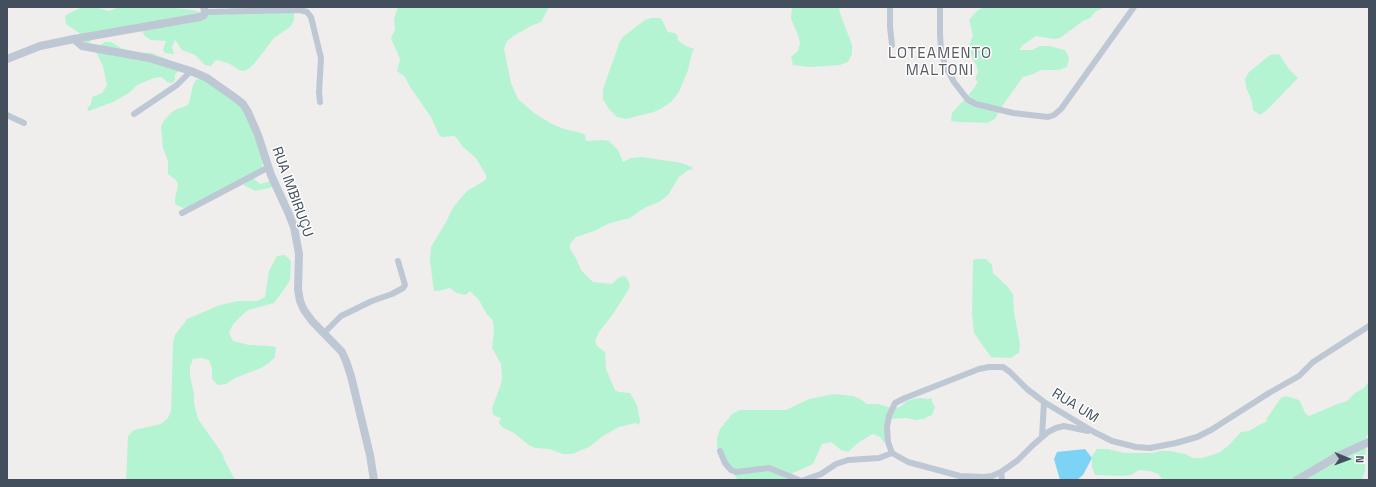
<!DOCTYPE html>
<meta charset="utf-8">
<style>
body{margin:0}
#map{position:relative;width:1376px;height:487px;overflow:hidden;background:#f0eded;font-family:"Space Grotesk",sans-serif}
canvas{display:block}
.frame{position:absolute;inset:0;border:8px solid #434f5d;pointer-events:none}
.north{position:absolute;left:1328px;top:439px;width:40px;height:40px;-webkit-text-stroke:3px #fff;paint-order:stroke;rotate:91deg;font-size:11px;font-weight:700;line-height:16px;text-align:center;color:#434f5d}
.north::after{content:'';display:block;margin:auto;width:14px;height:18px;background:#434f5d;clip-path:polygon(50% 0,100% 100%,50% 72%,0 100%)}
</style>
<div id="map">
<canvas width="1376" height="487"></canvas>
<div class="frame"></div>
<div class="north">N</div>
</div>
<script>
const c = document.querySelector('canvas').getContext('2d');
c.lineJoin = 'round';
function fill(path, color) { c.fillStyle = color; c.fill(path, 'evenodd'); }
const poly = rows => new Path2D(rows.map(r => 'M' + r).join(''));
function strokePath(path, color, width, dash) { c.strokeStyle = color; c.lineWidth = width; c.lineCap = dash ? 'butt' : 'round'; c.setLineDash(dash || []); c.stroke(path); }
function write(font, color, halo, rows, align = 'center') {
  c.font = font + ' "Space Grotesk",sans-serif'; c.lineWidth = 3; c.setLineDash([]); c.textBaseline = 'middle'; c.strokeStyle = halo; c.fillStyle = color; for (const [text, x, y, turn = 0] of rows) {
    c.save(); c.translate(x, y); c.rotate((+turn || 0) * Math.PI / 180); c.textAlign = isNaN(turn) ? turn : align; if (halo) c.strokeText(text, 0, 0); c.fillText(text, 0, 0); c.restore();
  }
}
const green = poly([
 [82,7,95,7,109,11,119,7,165,7,193,10,207,14,232,8,294,7,294,20,290,27,274,38,254,64,248,69,244,71,239,70,230,64,218,60,215,61,211,66,205,65,195,55,182,50,175,40,172,47,174,54,165,53,163,50,166,41,151,40,145,36,142,31,98,35,85,46,82,35,66,24,65,17,66,15],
 [398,7,549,7,541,22,533,25,515,35,507,41,504,49,511,83,518,99,534,113,552,124,564,129,582,133,585,135,586,141,603,140,609,141,618,150,623,162,631,158,642,157,682,163,694,168,687,171,679,177,668,195,659,202,644,208,630,218,610,223,594,231,576,237,570,244,570,249,576,258,581,270,593,282,612,284,618,278,623,276,626,277,629,282,630,286,627,292,613,314,599,332,595,341,597,346,605,352,606,369,615,390,619,392,630,393,637,405,640,421,639,425,635,423,619,427,603,436,589,447,572,454,563,454,549,449,536,448,530,446,514,433,502,427,499,423,501,418,495,416,493,414,492,408,501,384,502,377,501,364,492,348,494,330,493,321,486,313,479,300,470,291,465,295,457,293,450,288,439,291,434,291,430,261,431,247,446,222,454,206,467,191,484,181,486,179,486,175,476,158,463,147,456,137,453,136,442,137,439,135,431,117,410,87,405,77,397,71,400,59,391,38,395,29,394,19],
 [792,7,839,7,840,13,852,45,852,54,848,62,840,65,810,67,793,65,791,57,798,51,800,43,798,35,791,19],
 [984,7,1106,7,1096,11,1090,18,1083,21,1060,38,1054,39,1036,36,1023,45,1019,50,1032,50,1040,46,1049,46,1065,50,1069,58,1067,67,1059,70,1041,70,1033,74,1023,77,1000,109,995,119,987,123,958,122,951,121,952,113,972,91,978,82,975,79,978,72,977,67,968,50,973,35,969,20,977,11],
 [651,18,661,18,668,32,675,33,677,35,678,40,680,42,686,46,694,49,692,53,688,70,679,92,671,102,662,108,654,112,626,119,617,117,609,109,603,99,603,89,620,41,624,36,645,20],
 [105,42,111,42,123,49,131,51,139,56,146,53,152,53,174,62,182,66,175,75,175,80,172,83,167,82,162,77,154,78,137,85,129,93,113,102,89,111,87,109,91,104,92,97,102,93,107,85,103,66,96,52,98,47],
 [1279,54,1289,69,1298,78,1267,110,1260,115,1253,110,1252,102,1246,87,1245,79,1249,72,1270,55],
 [200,79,205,79,242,105,263,159,262,168,255,175,255,180,260,184,271,181,273,187,255,191,242,184,190,207,183,208,175,204,175,199,178,185,176,180,168,174,168,161,163,148,161,126,165,119,172,112,177,109,186,106,189,103,193,85,196,80],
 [285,255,291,261,290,280,285,288,274,303,248,310,239,318,232,326,229,333,233,341,249,345,268,346,276,347,275,357,269,363,261,368,235,378,226,384,218,385,212,379,212,368,209,360,201,358,193,359,190,367,190,376,194,394,194,403,198,419,222,453,225,461,235,480,126,480,128,436,134,430,161,424,168,418,171,411,173,343,175,335,187,319,220,305,238,301,257,301,265,297,269,271,277,256],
 [976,259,986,259,992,265,993,273,1007,286,1013,294,1014,312,1020,344,1019,353,1010,358,991,357,974,333,972,314,973,260],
 [1369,381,1369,434,1367,435,1366,441,1365,471,1362,480,1163,480,1158,474,1150,471,1139,470,1131,475,1123,476,1095,475,1092,467,1092,456,1097,449,1108,449,1124,453,1152,453,1160,451,1170,451,1185,454,1193,458,1202,458,1212,455,1220,452,1228,446,1241,432,1249,431,1259,425,1266,422,1267,418,1281,398,1286,396,1299,400,1306,414,1309,416,1335,405,1347,401,1355,393,1364,388],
 [834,394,853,396,860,399,867,404,878,404,892,408,900,407,907,401,913,399,920,398,929,399,932,398,932,402,935,407,932,415,923,419,916,420,906,418,889,419,889,429,884,443,880,437,873,434,859,442,848,452,841,450,831,442,822,444,813,464,791,474,787,480,738,480,721,456,717,446,717,438,720,429,732,414,740,410,786,410,809,399]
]);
const water = poly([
 [1085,449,1092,458,1083,475,1077,480,1060,480,1054,459,1057,452]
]);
const minor = poly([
 [890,7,890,27,892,45],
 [940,7,940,34,941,51,945,65,954,82,968,100,976,104,1013,113,1048,117,1054,115,1061,109,1134,7],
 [205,12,300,10,307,12,311,17,321,58,319,92,320,102],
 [134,114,177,85,191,71],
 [7,115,24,123],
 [182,213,269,167],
 [324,333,341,316,372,301,392,294,403,288,405,285,398,261],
 [1042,437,1044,402],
 [720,451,725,463,731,470,736,472,769,468,799,480],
 [892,453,908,462,960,476,984,477,992,476,1001,472],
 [804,480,821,474,836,464,848,460,879,458,892,453,888,442,887,427,889,416,895,403,905,398,979,369,989,367,1003,367,1010,372,1027,389,1044,402,1094,432,1112,441,1136,447,1150,448,1176,443,1197,437,1211,430,1269,393,1299,376,1313,362,1369,326],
 [1002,480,1001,472,1018,460,1033,445,1048,432,1056,428,1064,426,1088,431]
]);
const tertiary = poly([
 [74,39,82,46,149,58,191,71,207,78,234,97,243,104,248,112,258,135,271,175,288,212,294,227,299,254,298,289,300,301,304,310,312,321,342,352,346,361,351,376,370,455,374,480],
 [7,59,40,46,74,39,200,17,204,15,205,12,204,7],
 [1297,480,1336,457,1369,442]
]);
const streetNames = [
 ["RUA IMBIRUÇU",292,192,70],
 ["RUA UM",1075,406,32]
];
const neighbourhoodNames = [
 ["LOTEAMENTO",940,54],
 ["MALTONI",940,71]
];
fill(green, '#b5f4d2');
fill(water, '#7dd3f6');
strokePath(minor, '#bec8d4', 6);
strokePath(tertiary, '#bec8d4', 8);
write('14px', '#434f5d', '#fff', streetNames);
c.letterSpacing = '1px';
write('15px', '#595d63', '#fff', neighbourhoodNames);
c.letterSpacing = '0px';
</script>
